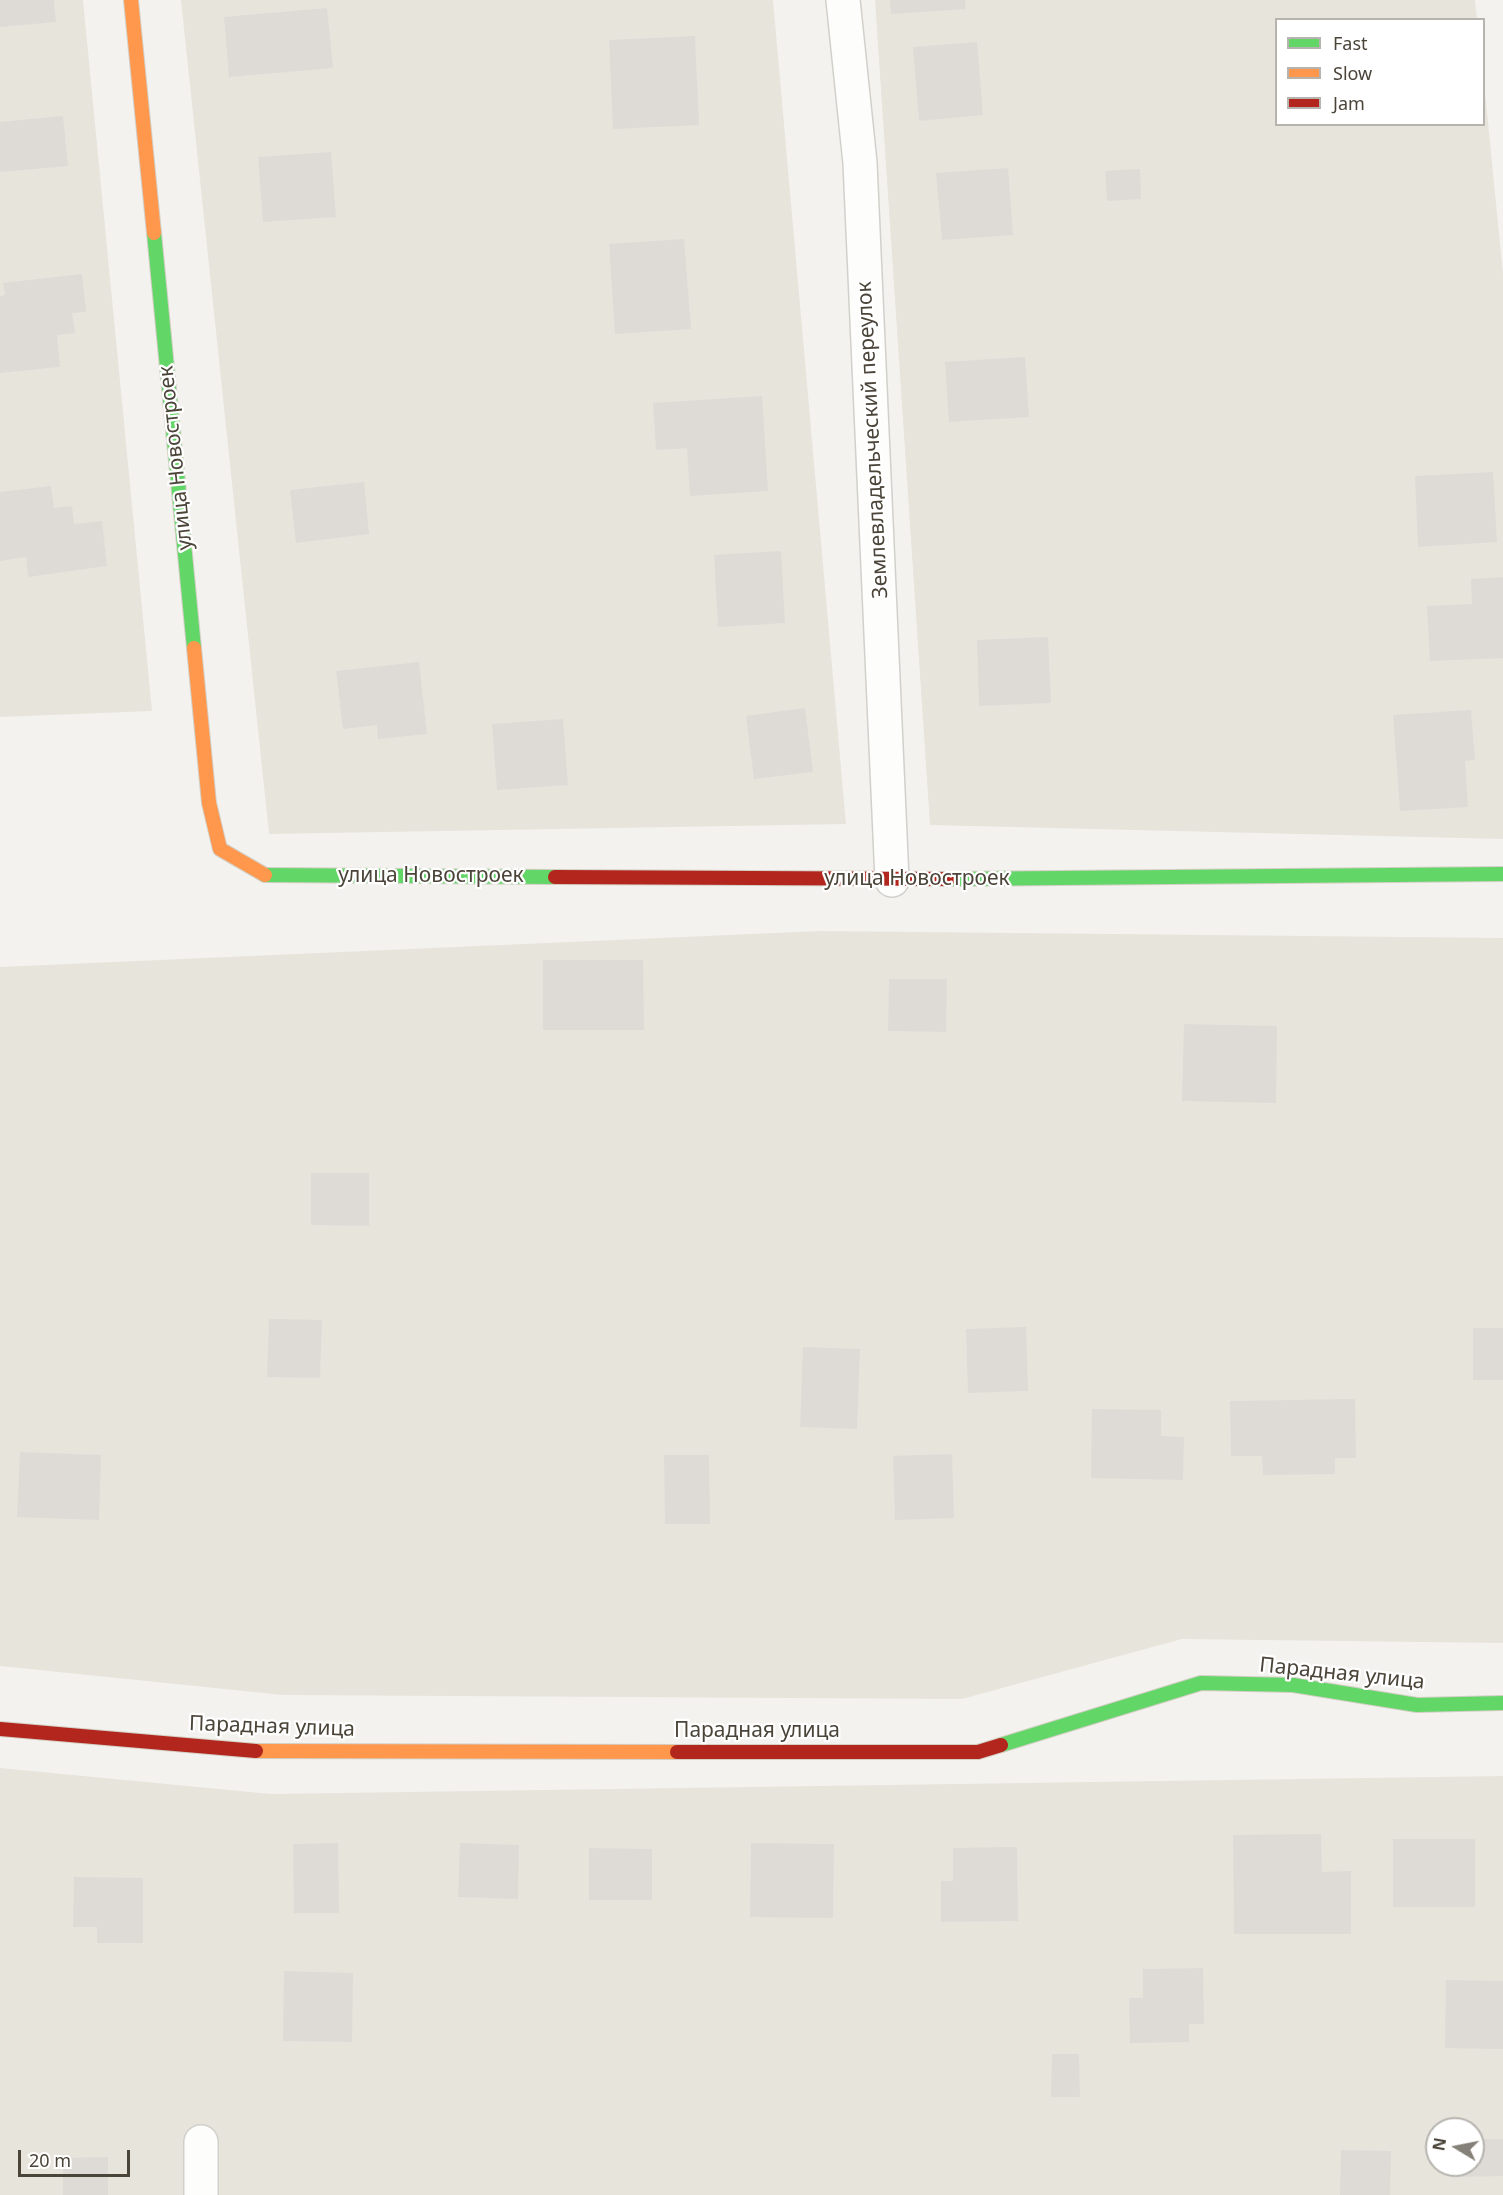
<!DOCTYPE html>
<meta charset="utf-8">
<style>
body{margin:0}
#map{position:relative;width:1503px;height:2195px;overflow:hidden;background:#f4f2ee;font-family:"Noto Sans",sans-serif}
canvas{display:block}
.legend{position:absolute;left:1275px;top:18px;width:210px;height:108px;box-sizing:border-box;background:#fff;border:2px solid #b7b4b0;margin:0;padding:8px 10px;list-style:none;font-size:18px;color:#4b4439}
.legend li{display:flex;align-items:center;gap:12px;height:30px}
.legend b{width:30px;border:2px solid #b7b4b0}
.north{position:absolute;left:1425px;top:2117px;width:60px;height:60px;box-sizing:border-box;background:#fff;border:2px solid #b7b4b0;border-radius:50%;rotate:280deg;font-size:16px;font-weight:700;line-height:24px;text-align:center;color:#4b4439}
.north::after{content:'';display:block;margin:auto;width:21px;height:27px;background:#868178;clip-path:polygon(50% 0,100% 100%,50% 72%,0 100%)}
.scale{position:absolute;left:18px;top:2150px;width:112px;height:27px;box-sizing:border-box;border:3px solid #4b4439;border-top:0;padding-left:8px;font-size:18px;line-height:21px;white-space:nowrap;color:#4b4439;-webkit-text-stroke:4px #fff;paint-order:stroke}
</style>
<div id="map">
<canvas width="1503" height="2195"></canvas>
<ul class="legend">
<li><b style="height:8px;background:#63d668"></b>Fast</li>
<li><b style="height:8px;background:#ff974d"></b>Slow</li>
<li><b style="height:8px;background:#b3261e"></b>Jam</li>
</ul>
<div class="north">N</div>
<div class="scale">20 m</div>
</div>
<script>
const c = document.querySelector('canvas').getContext('2d');
c.lineJoin = 'round';
function fill(path, color) { c.fillStyle = color; c.fill(path, 'evenodd'); }
const poly = rows => new Path2D(rows.map(r => 'M' + r).join(''));
function strokePath(path, color, width, dash) { c.strokeStyle = color; c.lineWidth = width; c.lineCap = dash ? 'butt' : 'round'; c.setLineDash(dash || []); c.stroke(path); }
function write(font, color, halo, rows, align = 'center') {
  c.font = font + ' "Noto Sans",sans-serif'; c.lineWidth = 4.5; c.setLineDash([]); c.textBaseline = 'middle'; c.strokeStyle = halo; c.fillStyle = color; for (const [text, x, y, turn = 0] of rows) {
    c.save(); c.translate(x, y); c.rotate((+turn || 0) * Math.PI / 180); c.textAlign = isNaN(turn) ? turn : align; if (halo) c.strokeText(text, 0, 0); c.fillText(text, 0, 0); c.restore();
  }
}
const residential = poly([
 [0,0,83,0,152,711,0,717],
 [181,0,773,0,846,824,269,834],
 [875,0,1475,0,1477,19,1276,20,1276,124,1484,124,1484,82,1503,274,1503,839,930,825],
 [820,931,1503,938,1503,1643,1182,1639,962,1699,283,1695,0,1666,0,967],
 [0,1768,271,1794,1503,1776,1503,2195,0,2195],
 [1437,2129,1473,2129,1473,2165,1437,2165]
]);
const building = poly([
 [0,0,54,0,56,22,0,27],
 [890,0,965,0,966,9,891,14],
 [327,8,333,68,229,77,224,17],
 [695,36,699,125,613,129,609,40],
 [977,42,983,115,919,121,913,47],
 [63,116,68,166,0,172,0,122],
 [331,152,336,217,263,222,258,157],
 [1008,168,1013,235,942,240,936,173],
 [1140,169,1141,199,1107,201,1105,171],
 [684,239,691,329,615,334,609,244],
 [82,274,86,312,72,313,75,333,57,335,60,367,0,373,0,296,5,295,3,283],
 [1025,357,1029,417,949,422,945,362],
 [762,396,768,491,690,496,687,448,656,450,653,403],
 [1493,472,1497,542,1418,547,1415,476],
 [364,482,369,534,296,543,290,490],
 [51,486,54,508,72,506,74,524,102,521,107,566,28,577,26,557,0,561,0,492],
 [781,551,785,623,718,627,714,555],
 [1503,577,1503,658,1430,661,1427,606,1472,604,1471,579],
 [1048,637,1051,703,979,706,977,640],
 [419,662,427,734,378,739,377,725,343,729,336,671],
 [805,708,813,772,754,779,746,716],
 [1471,710,1475,760,1465,761,1468,807,1400,811,1393,715],
 [563,719,568,785,497,790,492,724],
 [543,960,643,960,644,1030,543,1030],
 [889,979,947,979,946,1032,888,1031],
 [1184,1024,1277,1026,1276,1103,1182,1101],
 [311,1173,369,1173,369,1226,311,1225],
 [269,1319,322,1320,320,1378,267,1377],
 [1026,1327,1028,1391,968,1393,966,1329],
 [1473,1328,1503,1328,1503,1380,1473,1380],
 [803,1347,860,1349,857,1429,800,1427],
 [1355,1399,1356,1458,1335,1458,1335,1474,1263,1475,1262,1456,1231,1456,1230,1401],
 [1092,1409,1161,1410,1161,1436,1184,1437,1183,1480,1091,1478],
 [20,1452,101,1455,99,1520,17,1517],
 [952,1454,954,1518,895,1520,893,1456],
 [664,1455,709,1455,710,1524,665,1524],
 [1321,1834,1322,1872,1351,1871,1351,1934,1234,1934,1233,1835],
 [1393,1839,1475,1839,1475,1907,1393,1907],
 [338,1843,339,1913,294,1913,293,1844],
 [460,1843,519,1845,518,1899,458,1897],
 [751,1843,834,1844,833,1918,750,1917],
 [1017,1847,1018,1921,941,1922,941,1881,953,1881,953,1848],
 [589,1848,652,1849,652,1900,589,1900],
 [74,1877,143,1878,143,1943,97,1943,97,1927,73,1927],
 [1203,1968,1204,2024,1189,2024,1189,2042,1130,2043,1129,1998,1143,1998,1143,1969],
 [284,1971,353,1973,352,2042,283,2041],
 [1446,1980,1503,1981,1503,2049,1445,2048],
 [1052,2054,1079,2054,1080,2097,1051,2097],
 [1473,2139,1503,2139,1503,2176,1451,2177,1451,2165,1473,2165],
 [1341,2150,1391,2151,1390,2195,1340,2195],
 [108,2157,108,2195,63,2195,63,2158]
]);
const street = poly([
 [843,0,860,163,892,880],
 [201,2195,201,2142]
]);
const fast = poly([
 [154,233,194,648],
 [265,875,555,877],
 [949,879,1503,874],
 [1001,1745,1201,1683,1293,1685,1417,1705,1503,1703]
]);
const slow = poly([
 [131,0,154,233],
 [194,648,209,803,220,849,265,875],
 [256,1751,677,1752]
]);
const jam = poly([
 [555,877,949,879],
 [0,1729,256,1751],
 [677,1752,978,1752,1001,1745]
]);
const streetNames = [
 ["Землевладельческий переулок",873,440,-93],
 ["улица Новостроек",176,458,-96],
 ["улица Новостроек",431,876],
 ["улица Новостроек",917,879],
 ["Парадная улица",1342,1674,6],
 ["Парадная улица",272,1727,2],
 ["Парадная улица",757,1731]
];
fill(residential, '#e7e4dc');
fill(building, '#dedbd6');
strokePath(street, '#d2d0cb', 36);
strokePath(fast, '#d3cfc5', 16);
strokePath(slow, '#d3cfc5', 16);
strokePath(jam, '#d3cfc5', 16);
strokePath(street, '#fdfdfc', 33);
strokePath(fast, '#63d668', 14);
strokePath(slow, '#ff974d', 14);
strokePath(jam, '#b3261e', 14);
write('21px', '#4b4439', '#fff', streetNames);
</script>
